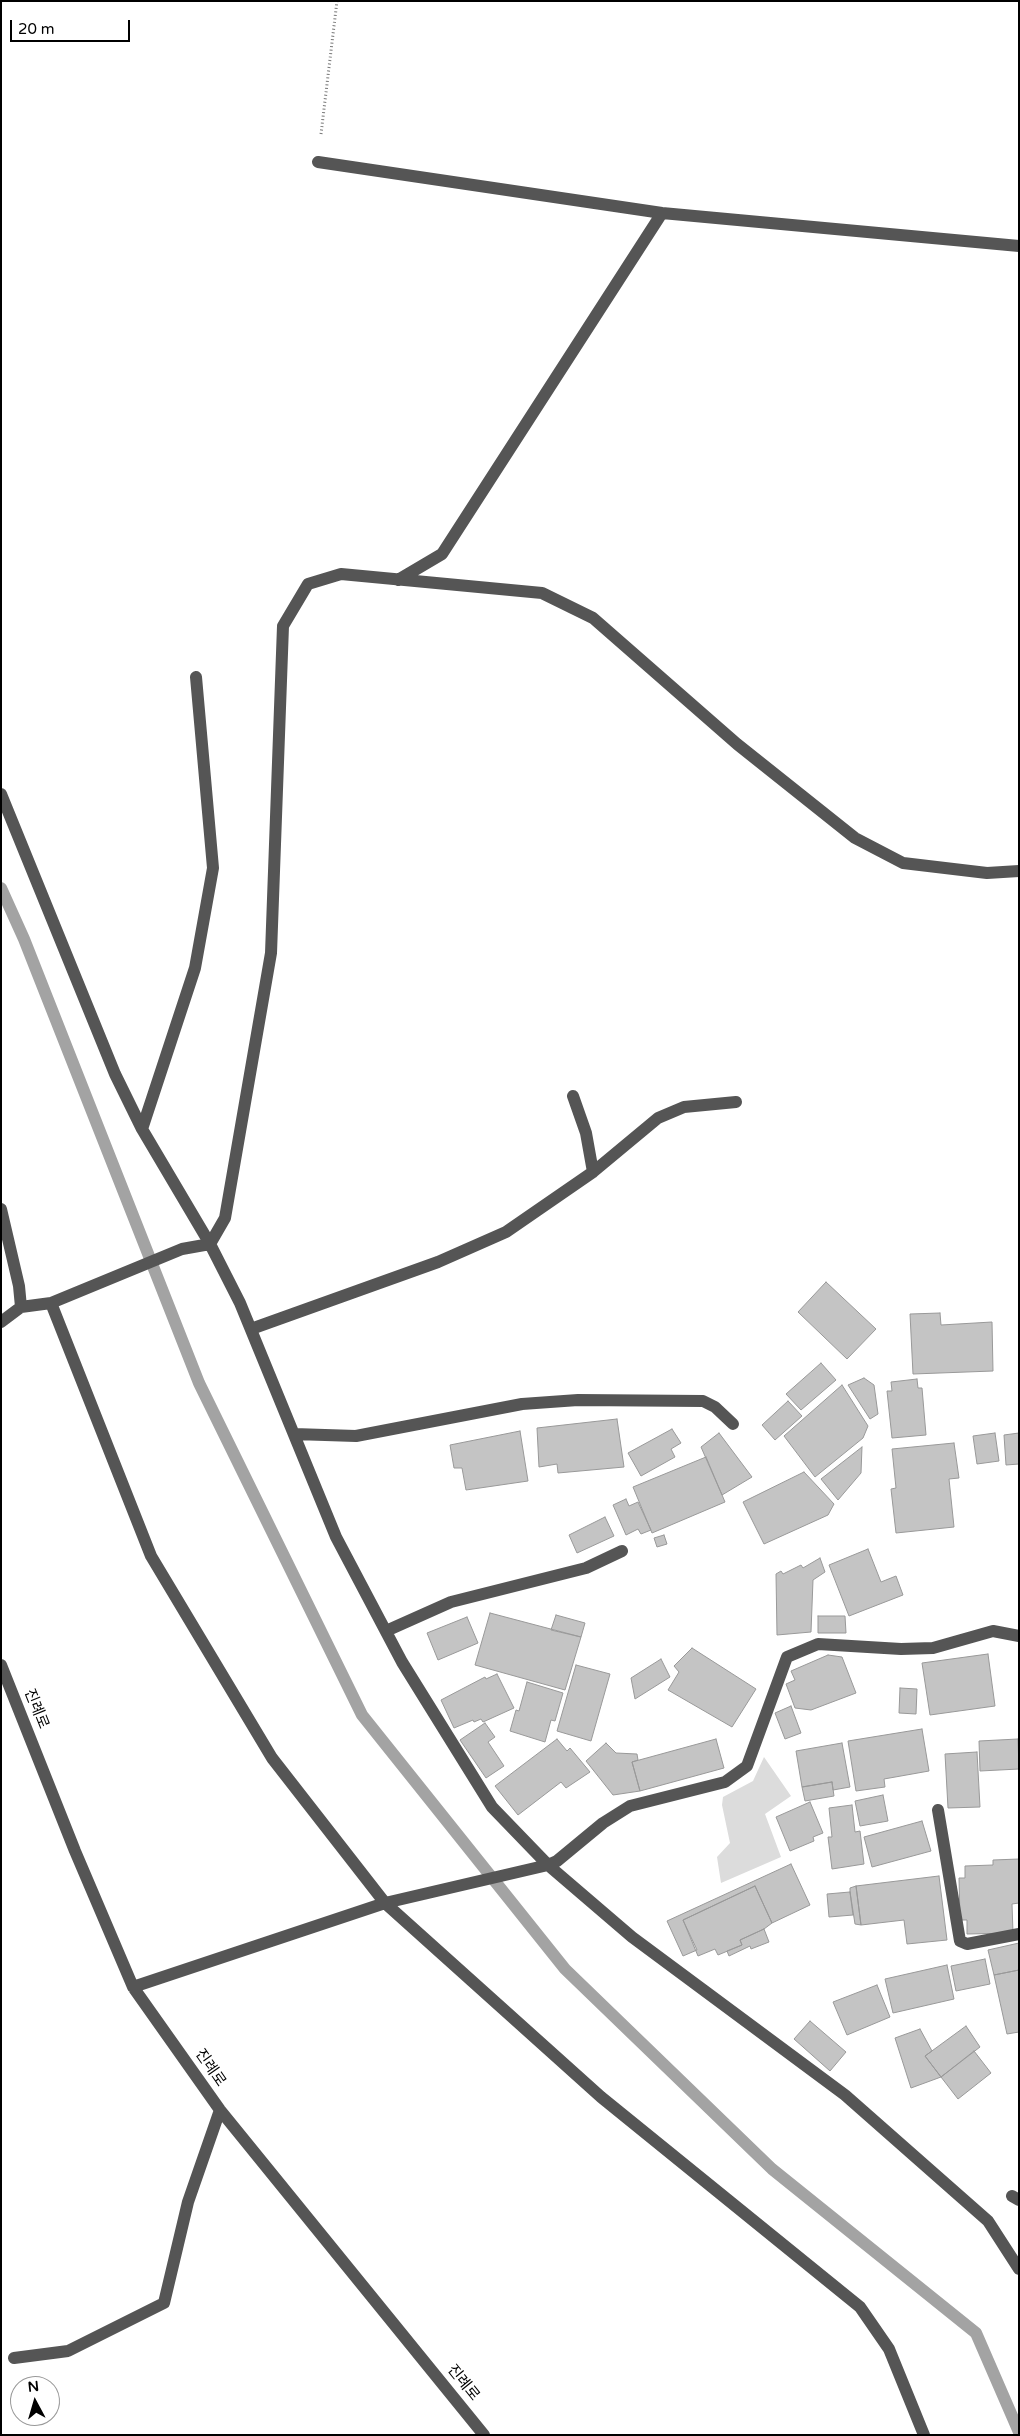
<!DOCTYPE html>
<meta charset="utf-8">
<style>
body{margin:0}
#map{position:relative;width:1020px;height:2436px;overflow:hidden;background:#fff;font-family:"Varela Round",sans-serif}
canvas{display:block}
.frame{position:absolute;inset:0;border:2px solid #000;pointer-events:none}
.north{position:absolute;left:10px;top:2376px;width:50px;height:50px;box-sizing:border-box;background:#fff;border:1px solid #999;border-radius:50%;rotate:354deg;font-size:14px;font-weight:700;line-height:20px;text-align:center;color:#000}
.north::after{content:'';display:block;margin:auto;width:18px;height:22px;background:#000;clip-path:polygon(50% 0,100% 100%,50% 72%,0 100%)}
.scale{position:absolute;left:10px;top:20px;width:120px;height:22px;box-sizing:border-box;border:2px solid #000;border-top:0;padding-left:6px;font-size:15px;line-height:18px;white-space:nowrap;color:#000;-webkit-text-stroke:4px #fff;paint-order:stroke}
</style>
<div id="map">
<canvas width="1020" height="2436"></canvas>
<div class="frame"></div>
<div class="north">N</div>
<div class="scale">20 m</div>
</div>
<script>
const c = document.querySelector('canvas').getContext('2d');
c.lineJoin = 'round';
function fill(path, color) { c.fillStyle = color; c.fill(path, 'evenodd'); }
const poly = rows => new Path2D(rows.map(r => 'M' + r).join(''));
function strokePath(path, color, width, dash) { c.strokeStyle = color; c.lineWidth = width; c.lineCap = dash ? 'butt' : 'round'; c.setLineDash(dash || []); c.stroke(path); }
function write(font, color, halo, rows, align = 'center') {
  c.font = font + ' "Varela Round","Noto Sans KR",sans-serif'; c.lineWidth = 4; c.setLineDash([]); c.textBaseline = 'middle'; c.strokeStyle = halo; c.fillStyle = color; for (const [text, x, y, turn = 0] of rows) {
    c.save(); c.translate(x, y); c.rotate((+turn || 0) * Math.PI / 180); c.textAlign = isNaN(turn) ? turn : align; if (halo) c.strokeText(text, 0, 0); c.fillText(text, 0, 0); c.restore();
  }
}
const green = poly([
 [764,1757,791,1796,765,1814,781,1857,721,1883,717,1857,730,1843,722,1805,723,1797,753,1781]
]);
const stream = poly([
 [1,888,24,939,199,1383,362,1715,565,1969,772,2169,976,2333,1019,2432]
]);
const building = poly([
 [826,1282,876,1329,847,1359,798,1312,826,1282],
 [940,1313,941,1325,992,1322,993,1371,913,1374,910,1314,940,1313],
 [821,1363,836,1380,801,1410,786,1394,821,1363],
 [864,1378,874,1385,878,1414,870,1419,848,1385,864,1378],
 [917,1379,918,1388,922,1388,926,1435,892,1438,887,1391,892,1391,891,1382,917,1379],
 [842,1385,868,1426,863,1438,815,1477,784,1436,842,1385],
 [788,1401,802,1416,775,1440,762,1425,788,1401],
 [617,1419,624,1467,558,1473,557,1464,539,1467,537,1428,617,1419],
 [672,1429,681,1443,671,1449,675,1457,641,1476,628,1453,672,1429],
 [520,1431,528,1481,466,1490,462,1468,454,1468,450,1445,520,1431],
 [719,1433,752,1477,722,1495,701,1447,719,1433],
 [995,1433,999,1461,977,1464,973,1436,995,1433],
 [1019,1433,1019,1464,1006,1465,1004,1435,1019,1433],
 [954,1443,959,1478,949,1479,954,1527,896,1533,891,1489,896,1488,892,1449,954,1443],
 [862,1447,861,1473,838,1500,821,1479,862,1447],
 [706,1457,725,1502,652,1533,633,1487,706,1457],
 [804,1472,834,1504,828,1515,764,1544,743,1502,804,1472],
 [626,1499,629,1506,638,1502,651,1530,641,1534,638,1529,626,1535,613,1505,626,1499],
 [605,1517,614,1536,577,1553,569,1535,605,1517],
 [664,1535,667,1544,657,1547,654,1538,664,1535],
 [868,1549,881,1582,896,1576,903,1595,849,1616,829,1565,868,1549],
 [820,1558,825,1572,813,1580,811,1632,777,1635,776,1574,781,1571,783,1574,801,1565,803,1568,820,1558],
 [490,1613,581,1637,565,1690,475,1665,490,1613],
 [556,1615,585,1623,581,1637,551,1630,556,1615],
 [818,1616,845,1616,846,1633,818,1633,818,1616],
 [467,1617,478,1643,438,1660,427,1633,467,1617],
 [692,1648,756,1689,732,1727,668,1690,679,1672,674,1666,692,1648],
 [988,1654,995,1706,930,1715,922,1663,988,1654],
 [828,1655,842,1657,856,1693,811,1710,795,1708,786,1684,795,1680,791,1671,828,1655],
 [661,1659,670,1677,635,1699,631,1678,661,1659],
 [576,1665,610,1674,591,1741,557,1731,576,1665],
 [497,1674,514,1708,483,1722,481,1719,474,1722,473,1720,454,1728,441,1700,485,1677,486,1679,497,1674],
 [527,1682,563,1693,555,1721,551,1720,545,1742,510,1731,516,1710,519,1711,527,1682],
 [900,1688,917,1689,916,1714,899,1713,900,1688],
 [791,1706,801,1733,785,1739,775,1713,791,1706],
 [485,1723,495,1737,488,1742,504,1766,486,1778,460,1740,485,1723],
 [922,1729,929,1771,884,1779,885,1787,856,1791,848,1741,922,1729],
 [557,1739,567,1751,570,1748,590,1772,566,1788,561,1782,518,1815,495,1786,557,1739],
 [716,1739,724,1768,640,1791,632,1762,716,1739],
 [1018,1739,1019,1769,980,1771,979,1741,1018,1739],
 [606,1743,616,1753,637,1754,638,1760,632,1762,640,1791,613,1795,586,1761,606,1743],
 [842,1743,850,1787,833,1790,832,1782,802,1787,796,1751,842,1743],
 [977,1752,980,1807,948,1808,945,1754,977,1752],
 [832,1782,834,1796,805,1801,802,1787,832,1782],
 [883,1795,888,1821,860,1826,855,1801,883,1795],
 [810,1802,823,1833,813,1837,814,1841,790,1851,776,1817,810,1802],
 [852,1805,855,1832,860,1831,864,1864,832,1869,828,1837,832,1837,829,1808,852,1805],
 [922,1821,931,1851,872,1867,864,1837,922,1821],
 [1019,1859,1019,1903,1012,1904,1013,1933,967,1934,967,1920,960,1920,959,1878,965,1878,965,1866,993,1865,993,1860,1019,1859],
 [791,1864,810,1905,772,1923,755,1886,683,1920,697,1950,683,1956,667,1921,791,1864],
 [939,1876,947,1940,907,1944,904,1920,861,1925,856,1886,939,1876],
 [755,1886,772,1923,764,1929,740,1940,742,1945,718,1955,715,1949,698,1956,683,1920,755,1886],
 [856,1886,861,1925,855,1924,850,1892,850,1888,856,1886],
 [850,1892,853,1915,829,1917,827,1894,850,1892],
 [764,1929,769,1942,751,1949,750,1946,729,1956,727,1951,742,1945,740,1940,764,1929],
 [1019,1943,1019,1970,994,1975,988,1950,1019,1943],
 [985,1959,990,1984,956,1991,951,1966,985,1959],
 [947,1965,954,1999,893,2013,885,1979,947,1965],
 [1019,1970,1019,2032,1007,2034,994,1975,1019,1970],
 [877,1985,890,2017,847,2035,833,2002,877,1985],
 [810,2021,846,2052,830,2071,794,2039,810,2021],
 [966,2026,980,2047,941,2077,925,2056,966,2026],
 [920,2029,932,2051,925,2056,941,2077,911,2088,895,2038,920,2029],
 [974,2051,991,2073,958,2099,941,2077,974,2051]
]);
const path = poly([
 [321,134,337,1]
]);
const minor = poly([
 [318,162,662,213,1019,246],
 [398,580,442,554,662,213],
 [1,794,115,1074,142,1129,210,1244,240,1303,336,1537,402,1662,492,1807,548,1865,632,1937,845,2095,988,2221,1019,2269],
 [573,1096,586,1133,593,1172],
 [142,1129,195,968,213,868,196,677],
 [1,1209,19,1286,21,1307],
 [51,1303,151,1556,272,1758,385,1903,601,2097,860,2307,889,2349,924,2435],
 [1,1322,21,1307,51,1303,182,1249,210,1244,225,1218,271,953,283,626,308,584,341,574,542,593,593,618,737,744,855,838,903,863,987,873,1019,871],
 [251,1329,438,1262,506,1232,593,1172,658,1118,684,1107,736,1102],
 [294,1434,356,1436,522,1404,578,1400,703,1401,715,1407,733,1424],
 [386,1631,451,1602,586,1568,622,1551],
 [1,1665,75,1851,133,1987,220,2110,484,2435],
 [938,1810,960,1941,967,1944,1019,1934],
 [133,1987,385,1903,548,1865,557,1861,603,1823,630,1806,725,1782,747,1766,787,1657,818,1644,901,1649,933,1648,993,1631,1019,1636],
 [1012,2196,1019,2200],
 [14,2358,68,2351,164,2303,188,2202,220,2110]
]);
const streetNames = [
 ["진례로",36,1709,68],
 ["진례로",210,2068,55],
 ["진례로",463,2383,51]
];
fill(green, '#dcdcdc');
strokePath(stream, '#a3a3a3', 12);
fill(building, '#c4c4c4');
strokePath(building, '#999', 1);
strokePath(path, '#777', 3, [1, 2.5]);
strokePath(minor, '#555', 12);
write('15px', '#000', '#fff', streetNames);
</script>
